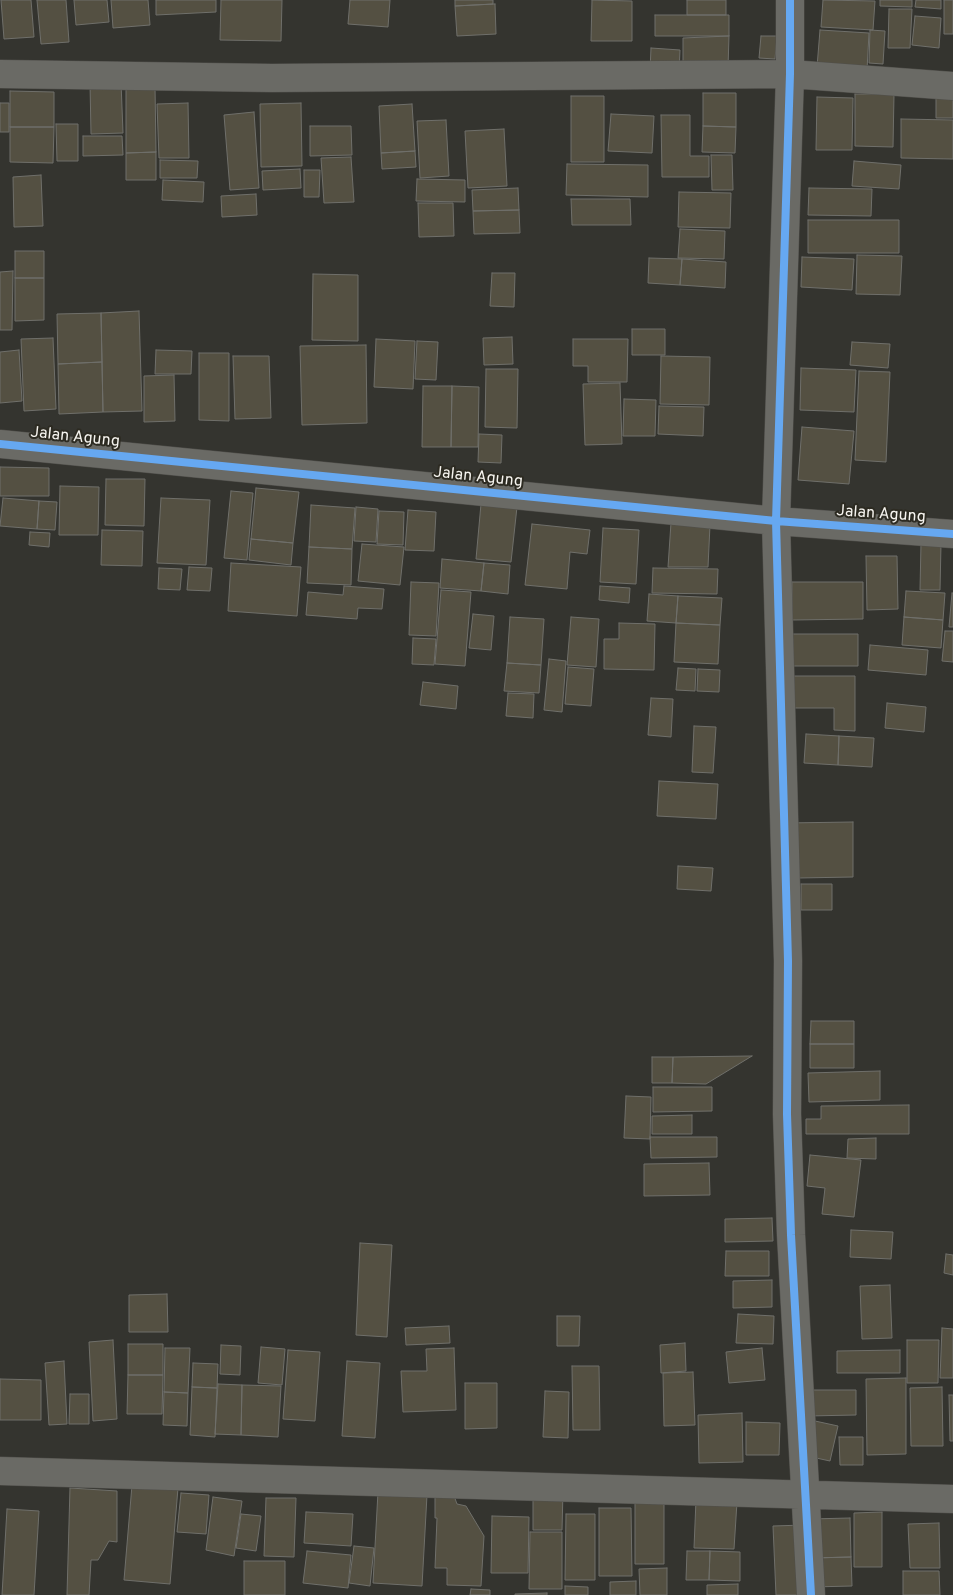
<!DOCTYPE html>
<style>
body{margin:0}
canvas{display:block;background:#34342f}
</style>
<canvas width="953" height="1595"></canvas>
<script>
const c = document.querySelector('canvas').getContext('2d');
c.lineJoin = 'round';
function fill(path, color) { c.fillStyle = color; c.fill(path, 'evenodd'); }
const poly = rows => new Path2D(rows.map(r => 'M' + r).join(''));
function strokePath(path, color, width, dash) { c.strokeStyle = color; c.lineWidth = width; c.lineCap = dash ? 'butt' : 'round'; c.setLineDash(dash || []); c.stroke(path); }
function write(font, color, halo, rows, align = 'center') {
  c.font = font + ' Overpass,sans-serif'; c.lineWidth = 4; c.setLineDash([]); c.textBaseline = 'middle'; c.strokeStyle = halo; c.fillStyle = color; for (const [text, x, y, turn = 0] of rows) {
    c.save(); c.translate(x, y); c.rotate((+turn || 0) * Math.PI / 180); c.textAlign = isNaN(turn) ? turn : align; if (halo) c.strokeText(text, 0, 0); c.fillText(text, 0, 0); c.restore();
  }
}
const building = poly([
 [1,0,31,0,34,37,4,39,1,0],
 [37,0,66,0,69,42,41,44,37,0],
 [74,0,107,0,109,22,76,25,74,0],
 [111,0,148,0,150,25,113,28,111,0],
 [156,0,216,0,216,12,156,15,156,0],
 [221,0,282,0,281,41,220,40,221,0],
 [350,0,390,0,388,27,348,24,350,0],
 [455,0,493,0,493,4,455,6,455,0],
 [592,0,632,1,632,41,591,41,592,0],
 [687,0,726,0,726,15,687,15,687,0],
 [823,0,875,1,873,30,821,27,823,0],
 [880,0,912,0,912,7,880,6,880,0],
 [916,0,941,0,941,9,915,7,916,0],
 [944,0,953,0,953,34,944,34,944,0],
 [495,4,496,34,457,36,455,6,495,4],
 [889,9,912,9,910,48,888,48,889,9],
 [655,15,729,15,729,36,655,36,655,15],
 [915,16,941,18,939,48,912,45,915,16],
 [820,30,869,33,867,70,817,67,820,30],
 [870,30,885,31,883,64,869,63,870,30],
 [729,36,728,68,683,68,683,38,729,36],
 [761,36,777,36,775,59,759,58,761,36],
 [651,48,680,50,679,72,650,71,651,48],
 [121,82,123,133,91,134,90,83,121,82],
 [126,87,155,87,156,152,126,153,126,87],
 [10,91,54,92,54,127,10,127,10,91],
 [936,92,953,92,953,118,936,118,936,92],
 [703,93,736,93,736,127,703,126,703,93],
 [855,94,894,94,893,147,855,146,855,94],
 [571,96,604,96,604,162,571,162,571,96],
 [817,97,853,98,852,150,816,150,817,97],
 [0,103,9,103,9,132,0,132,0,103],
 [188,103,189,158,159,158,157,104,188,103],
 [301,103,302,166,261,167,260,104,301,103],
 [412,104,415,151,381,153,379,106,412,104],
 [254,112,259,188,230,190,224,115,254,112],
 [611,114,654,116,652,153,608,151,611,114],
 [661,115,690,115,690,156,709,156,709,177,662,177,661,115],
 [901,119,953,120,953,159,901,158,901,119],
 [446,120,449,176,420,178,417,121,446,120],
 [56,124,78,124,78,161,57,161,56,124],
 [310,126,351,126,352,155,310,156,310,126],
 [703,126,736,127,735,153,702,152,703,126],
 [10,127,54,127,53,163,10,162,10,127],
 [504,129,507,186,468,188,465,131,504,129],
 [83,136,122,136,123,155,83,156,83,136],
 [415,151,416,167,382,169,381,153,415,151],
 [156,152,156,180,126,180,126,153,156,152],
 [711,155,732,155,733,190,712,190,711,155],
 [351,157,354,202,324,203,321,158,351,157],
 [160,160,198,161,197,178,160,178,160,160],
 [854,161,901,165,899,189,852,186,854,161],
 [567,164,648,165,648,197,566,195,567,164],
 [300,169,301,188,263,190,262,171,300,169],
 [304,170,320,170,319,197,304,197,304,170],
 [41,175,43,226,14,227,13,177,41,175],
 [417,179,465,180,465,202,416,201,417,179],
 [163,180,204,182,203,202,162,200,163,180],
 [518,188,519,210,473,211,472,190,518,188],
 [809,188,872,189,871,216,808,215,809,188],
 [679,192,731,193,730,228,678,227,679,192],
 [256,194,257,215,222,217,221,196,256,194],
 [571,199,630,199,631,225,572,225,571,199],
 [418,203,453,203,454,236,419,237,418,203],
 [519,210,520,233,474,234,473,211,519,210],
 [808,220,899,220,899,253,808,253,808,220],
 [680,229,725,231,724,259,678,258,680,229],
 [15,251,44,251,44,278,15,278,15,251],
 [857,255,902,256,900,295,856,294,857,255],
 [802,257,854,259,852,290,801,287,802,257],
 [649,258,682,259,680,285,648,283,649,258],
 [682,259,726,262,725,288,680,285,682,259],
 [13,271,12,330,0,330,0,272,13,271],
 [492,273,515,273,514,307,490,306,492,273],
 [313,274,358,275,358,341,312,340,313,274],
 [15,278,44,278,44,320,15,321,15,278],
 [139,311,142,411,103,412,101,313,139,311],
 [101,313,102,362,58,364,57,314,101,313],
 [632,329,665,329,665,355,632,355,632,329],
 [512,337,513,364,484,365,483,338,512,337],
 [53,338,56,409,24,411,21,339,53,338],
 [376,339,415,341,413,389,374,387,376,339],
 [573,339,628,339,627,382,588,382,588,366,573,366,573,339],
 [417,341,438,342,436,380,415,379,417,341],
 [852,342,890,344,888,368,850,365,852,342],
 [366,345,367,423,302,425,300,346,366,345],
 [19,350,22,401,0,403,0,352,19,350],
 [156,350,192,351,191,374,155,374,156,350],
 [199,353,229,353,229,421,199,420,199,353],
 [233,356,269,356,271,418,235,419,233,356],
 [661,356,710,357,709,405,660,404,661,356],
 [102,362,103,412,59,414,58,364,102,362],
 [801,368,856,370,854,412,800,410,801,368],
 [486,369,518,369,517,428,485,427,486,369],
 [859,371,890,372,886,462,855,460,859,371],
 [174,375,175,421,144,422,144,376,174,375],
 [620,383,622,444,585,445,583,384,620,383],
 [423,386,452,386,451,447,422,447,423,386],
 [452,386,479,387,478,447,451,447,452,386],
 [624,399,656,400,655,436,623,436,624,399],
 [659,406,704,407,703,436,658,434,659,406],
 [802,427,854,431,849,484,798,480,802,427],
 [479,434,502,435,501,463,478,462,479,434],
 [0,467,49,468,49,496,0,496,0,467],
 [106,479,145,479,144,526,105,525,106,479],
 [60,486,99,487,98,535,59,535,60,486],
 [256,488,299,492,293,543,251,539,256,488],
 [231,491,253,493,247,560,224,558,231,491],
 [3,498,39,501,37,529,0,526,3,498],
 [161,498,210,500,206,565,157,563,161,498],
 [39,501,57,502,55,530,37,529,39,501],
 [481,504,517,507,511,562,476,559,481,504],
 [311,505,355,508,352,549,309,547,311,505],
 [356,507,378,509,376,542,354,541,356,507],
 [408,510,436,512,434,551,405,550,408,510],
 [379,511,404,512,403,545,377,544,379,511],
 [671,523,710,525,708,567,668,567,671,523],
 [532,524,590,530,587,554,570,552,567,589,525,585,532,524],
 [603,528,639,530,636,584,600,582,603,528],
 [102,530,143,531,142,566,101,565,102,530],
 [30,532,50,533,49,547,29,545,30,532],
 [251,539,293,543,291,565,249,560,251,539],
 [362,544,404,547,400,585,358,581,362,544],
 [921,544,941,544,940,590,920,590,921,544],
 [309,547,352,549,351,585,307,583,309,547],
 [866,556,897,556,898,609,867,610,866,556],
 [442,559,484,563,481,591,440,588,442,559],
 [231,563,301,567,297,616,228,611,231,563],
 [484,563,510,565,508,594,481,591,484,563],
 [189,567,212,568,210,591,187,590,189,567],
 [159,568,182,569,180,590,158,589,159,568],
 [653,568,718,569,717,594,652,593,653,568],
 [411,582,439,583,436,636,409,635,411,582],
 [792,582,863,582,863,619,792,620,792,582],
 [344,586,384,589,382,609,358,608,357,619,306,615,308,592,343,595,344,586],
 [600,586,630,588,629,603,599,600,600,586],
 [441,590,471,592,465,666,435,664,441,590],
 [906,591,945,593,943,620,904,617,906,591],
 [952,593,953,593,953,627,949,627,952,593],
 [649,594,678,596,676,623,647,621,649,594],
 [678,596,722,598,720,625,676,623,678,596],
 [473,614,494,616,491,650,469,648,473,614],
 [510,617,544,619,541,665,507,663,510,617],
 [571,617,599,619,596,667,567,665,571,617],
 [904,617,943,620,941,648,902,645,904,617],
 [619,623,655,624,654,670,604,669,604,639,619,639,619,623],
 [676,623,720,625,718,664,674,662,676,623],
 [945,631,953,631,953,662,942,661,945,631],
 [789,634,858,634,858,666,788,666,789,634],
 [413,638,436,639,434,665,412,664,413,638],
 [870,645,928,650,926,675,868,670,870,645],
 [549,659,566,661,562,712,544,710,549,659],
 [507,663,541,665,539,693,504,691,507,663],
 [568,667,594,669,591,706,565,704,568,667],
 [678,668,696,669,695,691,676,690,678,668],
 [698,669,720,670,719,692,697,691,698,669],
 [793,676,855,676,855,731,834,730,834,708,793,708,793,676],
 [423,682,458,686,456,709,420,705,423,682],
 [508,693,534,694,533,718,506,716,508,693],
 [651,698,673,699,671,737,648,735,651,698],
 [887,703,926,707,924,732,885,728,887,703],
 [694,726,716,727,713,773,692,772,694,726],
 [806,734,839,736,838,765,804,763,806,734],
 [839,736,874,738,872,767,838,765,839,736],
 [659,781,718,784,716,819,657,816,659,781],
 [853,822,853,877,798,878,786,823,853,822],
 [678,866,713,868,711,891,677,889,678,866],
 [801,884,832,884,832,910,801,910,801,884],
 [811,1021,854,1021,854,1044,810,1044,811,1021],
 [810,1044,854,1044,854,1068,810,1068,810,1044],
 [752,1056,706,1084,672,1083,673,1057,752,1056],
 [652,1057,673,1057,672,1083,652,1083,652,1057],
 [880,1071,880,1100,809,1102,808,1073,880,1071],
 [653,1087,712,1087,712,1111,653,1112,653,1087],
 [626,1096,651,1097,650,1139,624,1138,626,1096],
 [909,1105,909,1134,806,1134,806,1119,821,1119,821,1106,909,1105],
 [692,1115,692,1134,652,1134,652,1116,692,1115],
 [650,1137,717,1137,717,1157,651,1158,650,1137],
 [876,1138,876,1159,847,1158,848,1139,876,1138],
 [810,1155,861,1160,854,1217,822,1214,825,1188,807,1186,810,1155],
 [709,1163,710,1195,644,1196,644,1164,709,1163],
 [772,1218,773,1241,725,1242,725,1219,772,1218],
 [851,1230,893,1232,891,1259,850,1257,851,1230],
 [360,1243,392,1245,387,1337,356,1335,360,1243],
 [726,1251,769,1251,769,1276,725,1276,726,1251],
 [946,1254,953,1255,953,1275,944,1273,946,1254],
 [772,1280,772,1307,733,1308,733,1281,772,1280],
 [890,1285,892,1338,862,1339,860,1286,890,1285],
 [167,1294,168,1332,129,1332,129,1295,167,1294],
 [738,1314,774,1316,773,1344,736,1343,738,1314],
 [557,1316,580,1316,579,1346,557,1346,557,1316],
 [449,1326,450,1343,406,1345,405,1328,449,1326],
 [942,1328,953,1329,953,1378,940,1378,942,1328],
 [113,1340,117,1419,93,1421,89,1342,113,1340],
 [907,1340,939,1340,938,1383,907,1383,907,1340],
 [685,1343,686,1371,661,1373,660,1345,685,1343],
 [128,1344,163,1344,163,1375,128,1375,128,1344],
 [221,1345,241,1346,240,1375,220,1374,221,1345],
 [261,1347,285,1349,282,1385,258,1383,261,1347],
 [165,1348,190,1348,188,1393,164,1392,165,1348],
 [454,1348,456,1410,403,1412,401,1371,427,1371,426,1349,454,1348],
 [762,1348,765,1380,729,1383,726,1352,762,1348],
 [288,1350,320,1352,315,1421,283,1419,288,1350],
 [900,1350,900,1373,837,1373,837,1351,900,1350],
 [64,1361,67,1424,49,1425,45,1363,64,1361],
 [347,1361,380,1363,375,1438,342,1436,347,1361],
 [193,1363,218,1364,217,1388,192,1387,193,1363],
 [572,1366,599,1366,600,1430,573,1430,572,1366],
 [693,1372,695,1425,664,1426,663,1373,693,1372],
 [128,1375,163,1375,162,1414,127,1414,128,1375],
 [906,1378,906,1454,867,1455,866,1379,906,1378],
 [0,1379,41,1380,41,1420,0,1420,0,1379],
 [465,1383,497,1383,497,1428,465,1429,465,1383],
 [218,1384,242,1385,241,1435,215,1434,218,1384],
 [242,1385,281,1386,278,1437,241,1435,242,1385],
 [192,1387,217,1388,215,1437,190,1435,192,1387],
 [942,1387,943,1446,911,1446,910,1388,942,1387],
 [807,1390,856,1390,856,1415,807,1416,807,1390],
 [545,1391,569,1392,568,1438,543,1437,545,1391],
 [164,1392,188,1393,187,1426,163,1425,164,1392],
 [70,1394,89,1394,89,1424,69,1424,70,1394],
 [949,1395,953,1395,953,1441,950,1441,949,1395],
 [742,1413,743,1462,699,1463,698,1415,742,1413],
 [815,1421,838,1426,830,1461,807,1456,815,1421],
 [746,1422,780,1423,779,1455,746,1455,746,1422],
 [839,1437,863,1437,863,1465,840,1465,839,1437],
 [132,1485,178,1488,170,1584,124,1580,132,1485],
 [70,1488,117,1491,117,1542,109,1541,98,1560,91,1560,89,1595,67,1595,70,1488],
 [533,1491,563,1491,562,1530,533,1530,533,1491],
 [378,1492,427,1495,422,1586,373,1583,378,1492],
 [635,1492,664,1492,664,1564,635,1564,635,1492],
 [181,1493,209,1495,206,1534,177,1532,181,1493],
 [453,1493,457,1504,466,1506,484,1536,481,1586,447,1585,447,1568,435,1568,437,1518,435,1518,435,1494,453,1493],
 [213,1497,242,1501,234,1556,206,1550,213,1497],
 [266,1498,296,1498,294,1557,264,1556,266,1498],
 [696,1500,737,1502,734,1549,694,1548,696,1500],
 [599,1508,631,1508,632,1576,599,1576,599,1508],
 [7,1509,39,1511,34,1595,2,1595,7,1509],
 [306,1512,353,1514,351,1546,304,1543,306,1512],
 [882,1512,882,1567,854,1567,854,1513,882,1512],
 [241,1514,261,1516,256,1551,236,1548,241,1514],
 [566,1514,595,1514,595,1580,565,1580,566,1514],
 [492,1516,529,1517,528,1573,491,1573,492,1516],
 [850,1518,851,1557,812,1558,810,1519,850,1518],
 [939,1523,940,1568,910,1568,908,1524,939,1523],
 [804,1525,806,1595,776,1595,773,1526,804,1525],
 [530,1532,562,1532,562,1589,529,1589,530,1532],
 [354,1546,374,1548,370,1586,349,1583,354,1546],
 [307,1551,351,1555,348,1588,303,1583,307,1551],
 [687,1551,710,1551,709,1580,686,1580,687,1551],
 [710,1551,740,1552,740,1581,709,1580,710,1551],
 [851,1557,852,1586,812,1587,812,1558,851,1557],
 [244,1561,285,1561,285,1595,244,1595,244,1561],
 [667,1568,667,1595,640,1595,639,1569,667,1568],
 [903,1571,939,1571,940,1595,903,1595,903,1571],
 [636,1581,636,1595,610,1595,610,1582,636,1581],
 [738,1584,738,1595,707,1595,707,1585,738,1584],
 [565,1586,588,1587,588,1595,565,1595,565,1586],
 [471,1589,490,1590,490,1595,470,1595,471,1589],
 [547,1593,547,1595,515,1595,515,1594,547,1593]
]);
const street = poly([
 [790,0,790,74,776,521,788,961,787,1114,791,1235,811,1595],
 [0,74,272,78,790,74,953,86],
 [0,444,776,521,953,534],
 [0,1471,953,1499]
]);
const cycleway = poly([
 [790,0,790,74,776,521,788,961,787,1114,791,1235,811,1595],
 [0,444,776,521,953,534]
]);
const streetNames = [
 ["Jalan Agung",75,438,6],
 ["Jalan Agung",478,478,6],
 ["Jalan Agung",881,515,4]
];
fill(building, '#545042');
strokePath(building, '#6f6f6a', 1);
strokePath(street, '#504f4b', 29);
strokePath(street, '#6a6a65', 28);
strokePath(cycleway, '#66a8f1', 8);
write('16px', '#f6f4ef', '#2d2b22', streetNames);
</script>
